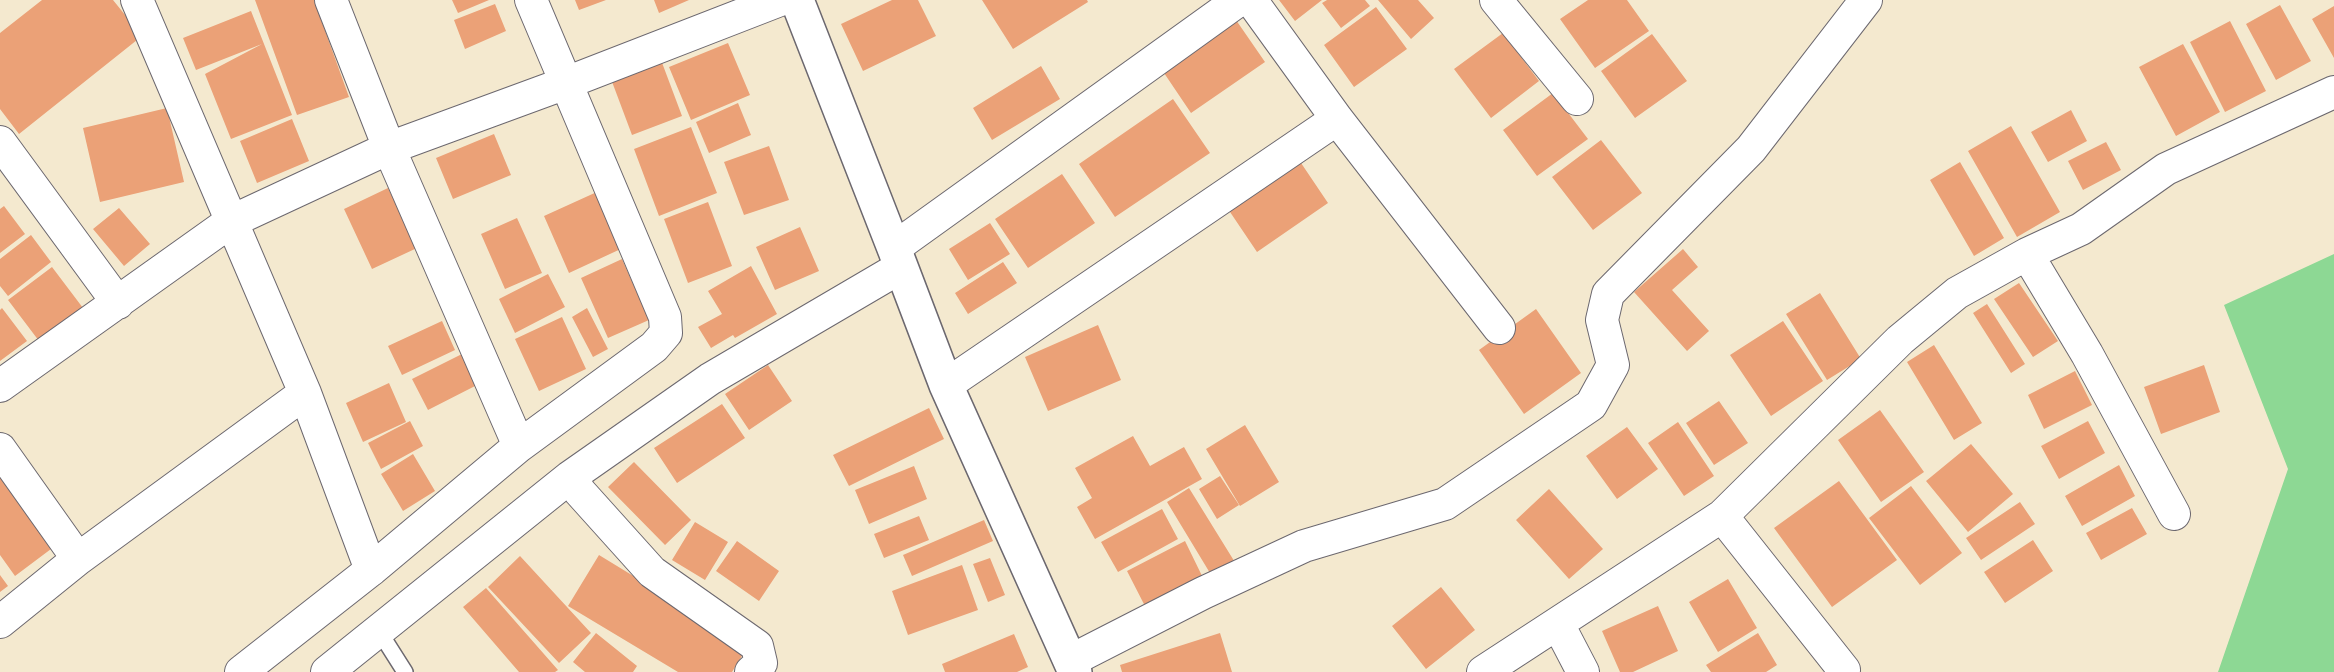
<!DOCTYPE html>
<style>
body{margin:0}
canvas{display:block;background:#f4e9cf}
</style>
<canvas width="2334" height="672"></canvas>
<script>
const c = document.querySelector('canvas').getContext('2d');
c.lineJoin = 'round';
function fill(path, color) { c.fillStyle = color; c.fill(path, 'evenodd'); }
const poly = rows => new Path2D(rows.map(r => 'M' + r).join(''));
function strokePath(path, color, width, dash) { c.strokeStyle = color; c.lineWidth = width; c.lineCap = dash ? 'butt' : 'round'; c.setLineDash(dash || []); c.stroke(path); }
const green = poly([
 [2334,254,2334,672,2218,672,2288,469,2224,305]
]);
const building = poly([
 [42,0,113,0,142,36,19,134,0,109,0,33],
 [255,0,314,0,349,97,297,115],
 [452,0,489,0,458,13],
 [575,0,606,0,579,10],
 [654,0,689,0,659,13],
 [892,0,918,0,936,36,863,71,841,24],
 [982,0,1087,0,1088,2,1013,49],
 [1279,0,1322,0,1295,21],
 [1327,0,1365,0,1370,6,1341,28,1322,3],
 [1378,0,1418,0,1434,18,1411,39],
 [1588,0,1627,0,1649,31,1595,68,1560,19],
 [495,4,506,31,465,49,454,20],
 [2280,5,2311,61,2276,80,2246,24],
 [2334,6,2334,58,2312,19],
 [1376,7,1407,49,1354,87,1324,45],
 [251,11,292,115,231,139,205,74,262,44,196,70,183,38],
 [1236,20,1265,62,1191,113,1162,70],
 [2230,21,2266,91,2225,112,2190,42],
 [1503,33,1539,81,1491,118,1454,69],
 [1652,34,1687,81,1635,118,1601,71],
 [728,43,750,95,691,120,669,67],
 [2183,44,2220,112,2176,136,2139,67],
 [661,60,682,116,632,135,611,79],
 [1041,66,1060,99,992,140,973,108],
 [1553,93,1588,139,1537,176,1503,130],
 [1173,99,1210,153,1115,217,1079,164],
 [738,103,751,135,709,153,696,122],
 [167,108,184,182,100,202,83,128],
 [2071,110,2087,141,2048,162,2031,132],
 [292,119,309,161,257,183,240,141],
 [2011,126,2060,212,2017,237,1968,151],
 [691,127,717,193,659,216,634,149],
 [494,134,511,175,453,199,436,158],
 [1601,140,1642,193,1593,230,1552,177],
 [2106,142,2121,170,2083,190,2068,161],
 [769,146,789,200,744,215,724,162],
 [1299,160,1328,203,1257,252,1228,209],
 [1960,162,2004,238,1974,256,1930,180],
 [1062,174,1095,223,1028,268,995,219],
 [388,188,417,248,372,269,344,209],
 [599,191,625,247,569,273,544,216],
 [708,202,732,266,688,283,664,219],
 [4,206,25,234,0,253,0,209],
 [119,208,150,244,124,266,93,229],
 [517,218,542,273,505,289,481,234],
 [990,223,1010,254,968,280,949,249],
 [800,227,819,271,775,290,756,247],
 [31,235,51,262,8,296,0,286,0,259],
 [1683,249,1698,267,1672,290,1709,331,1687,351,1634,292],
 [622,259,649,320,608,338,581,278],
 [1003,262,1017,283,968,314,955,293],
 [751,266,777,314,735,338,733,335,711,348,698,327,722,314,708,291],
 [52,267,83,308,39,341,8,300],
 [548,274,565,307,515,333,499,299],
 [2019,283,2058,341,2033,357,1994,299],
 [1820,293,1861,359,1827,380,1786,314],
 [1987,304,2025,364,2011,373,1973,313],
 [2,308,27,341,0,361,0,310],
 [587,308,608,349,593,357,572,317],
 [1536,309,1581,373,1524,414,1479,350],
 [562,317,586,369,539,391,515,339],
 [442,321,455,350,402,375,388,346],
 [1783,321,1823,381,1771,416,1730,355],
 [1098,325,1121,380,1048,411,1025,357],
 [1934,345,1982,423,1954,440,1907,362],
 [462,354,477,385,428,410,412,379],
 [768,365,792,401,749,430,725,394],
 [2204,365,2220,412,2161,434,2144,387],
 [2075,371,2092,405,2044,429,2028,395],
 [389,383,406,422,363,442,346,403],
 [1719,401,1748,443,1714,465,1686,423],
 [722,404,745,438,677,483,654,448],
 [929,408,944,439,849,486,833,455],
 [1880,410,1924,472,1881,502,1838,440],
 [410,421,423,446,381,469,368,443],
 [2088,421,2105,453,2059,479,2041,446],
 [1678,422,1714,476,1684,496,1648,443],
 [1245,425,1279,482,1240,506,1206,449],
 [1627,427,1658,469,1617,499,1586,456],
 [1133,436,1150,466,1184,447,1202,479,1095,539,1077,507,1092,498,1075,468],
 [1971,444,2013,494,1968,532,1926,481],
 [413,454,435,491,403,511,381,474],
 [634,462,691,520,665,545,608,487],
 [2119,465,2135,496,2082,526,2065,496],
 [914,466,927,499,869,524,855,490],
 [0,472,55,546,15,576,0,555],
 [1220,476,1239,505,1217,519,1199,489],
 [1839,481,1897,560,1832,607,1774,528],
 [1911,486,1962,553,1920,585,1869,518],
 [1189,488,1236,564,1213,578,1167,502],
 [1549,489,1603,549,1569,579,1516,520],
 [2020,502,2035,524,1981,560,1966,538],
 [2132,508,2147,534,2101,560,2086,533],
 [1162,509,1178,539,1118,572,1101,542],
 [919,516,929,540,884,558,874,534],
 [984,520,993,541,912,576,903,555],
 [695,522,728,542,705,580,672,560],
 [2033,540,2053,571,2005,603,1984,572],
 [737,541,779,571,759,601,716,571],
 [1185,541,1205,582,1147,610,1127,571],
 [599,555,748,646,732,672,678,672,568,606],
 [520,556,591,633,559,663,488,587],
 [990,558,1005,595,988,602,973,564],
 [962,565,978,610,908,635,892,591],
 [0,575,8,586,0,592],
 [1728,579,1757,628,1718,652,1689,602],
 [1441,587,1475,630,1426,669,1392,626],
 [486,588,558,670,555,672,519,672,463,607],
 [1658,606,1678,651,1633,672,1620,672,1602,631],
 [596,633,637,666,633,672,585,672,573,662],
 [1220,633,1232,672,1122,672,1120,665],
 [1758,633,1777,665,1766,672,1711,672,1706,665],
 [1014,634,1028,667,1017,672,945,672,942,664]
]);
const service = poly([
 [379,631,405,672]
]);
const minor = poly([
 [137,0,305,393,371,570],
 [331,0,389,148,519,446],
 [1251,0,1337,119,1499,328],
 [1496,0,1577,99],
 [0,142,118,303],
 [894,248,1239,0],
 [2027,254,2087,354,2174,514],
 [946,385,1337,119],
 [0,386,230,222,389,148,566,83,780,0],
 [0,449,78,559],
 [570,477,580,492,652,572,757,646,761,663,751,672],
 [1722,516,1844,670],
 [0,622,78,559,305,393],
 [1558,624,1583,672],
 [1070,661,1203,593,1304,546,1445,504,1591,405,1613,365,1602,320,1608,294,1751,149,1866,0],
 [241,672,371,570,519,446,654,347,666,333,665,317,531,0],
 [327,672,570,477,710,379,901,267],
 [1483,672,1722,516,1900,340,1957,293,2027,254,2081,229,2166,169,2334,92]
]);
const secondary = poly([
 [897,256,946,385,1075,672]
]);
const primary = poly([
 [797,0,897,256]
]);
fill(green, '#8dd894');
fill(building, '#eba177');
strokePath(service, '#6c686f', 18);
strokePath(minor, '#6c686f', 34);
strokePath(secondary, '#6c686f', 36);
strokePath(primary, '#6c686f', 36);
strokePath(service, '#fff', 15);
strokePath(minor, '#fff', 32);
strokePath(secondary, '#fff', 33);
strokePath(primary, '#fff', 33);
</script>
